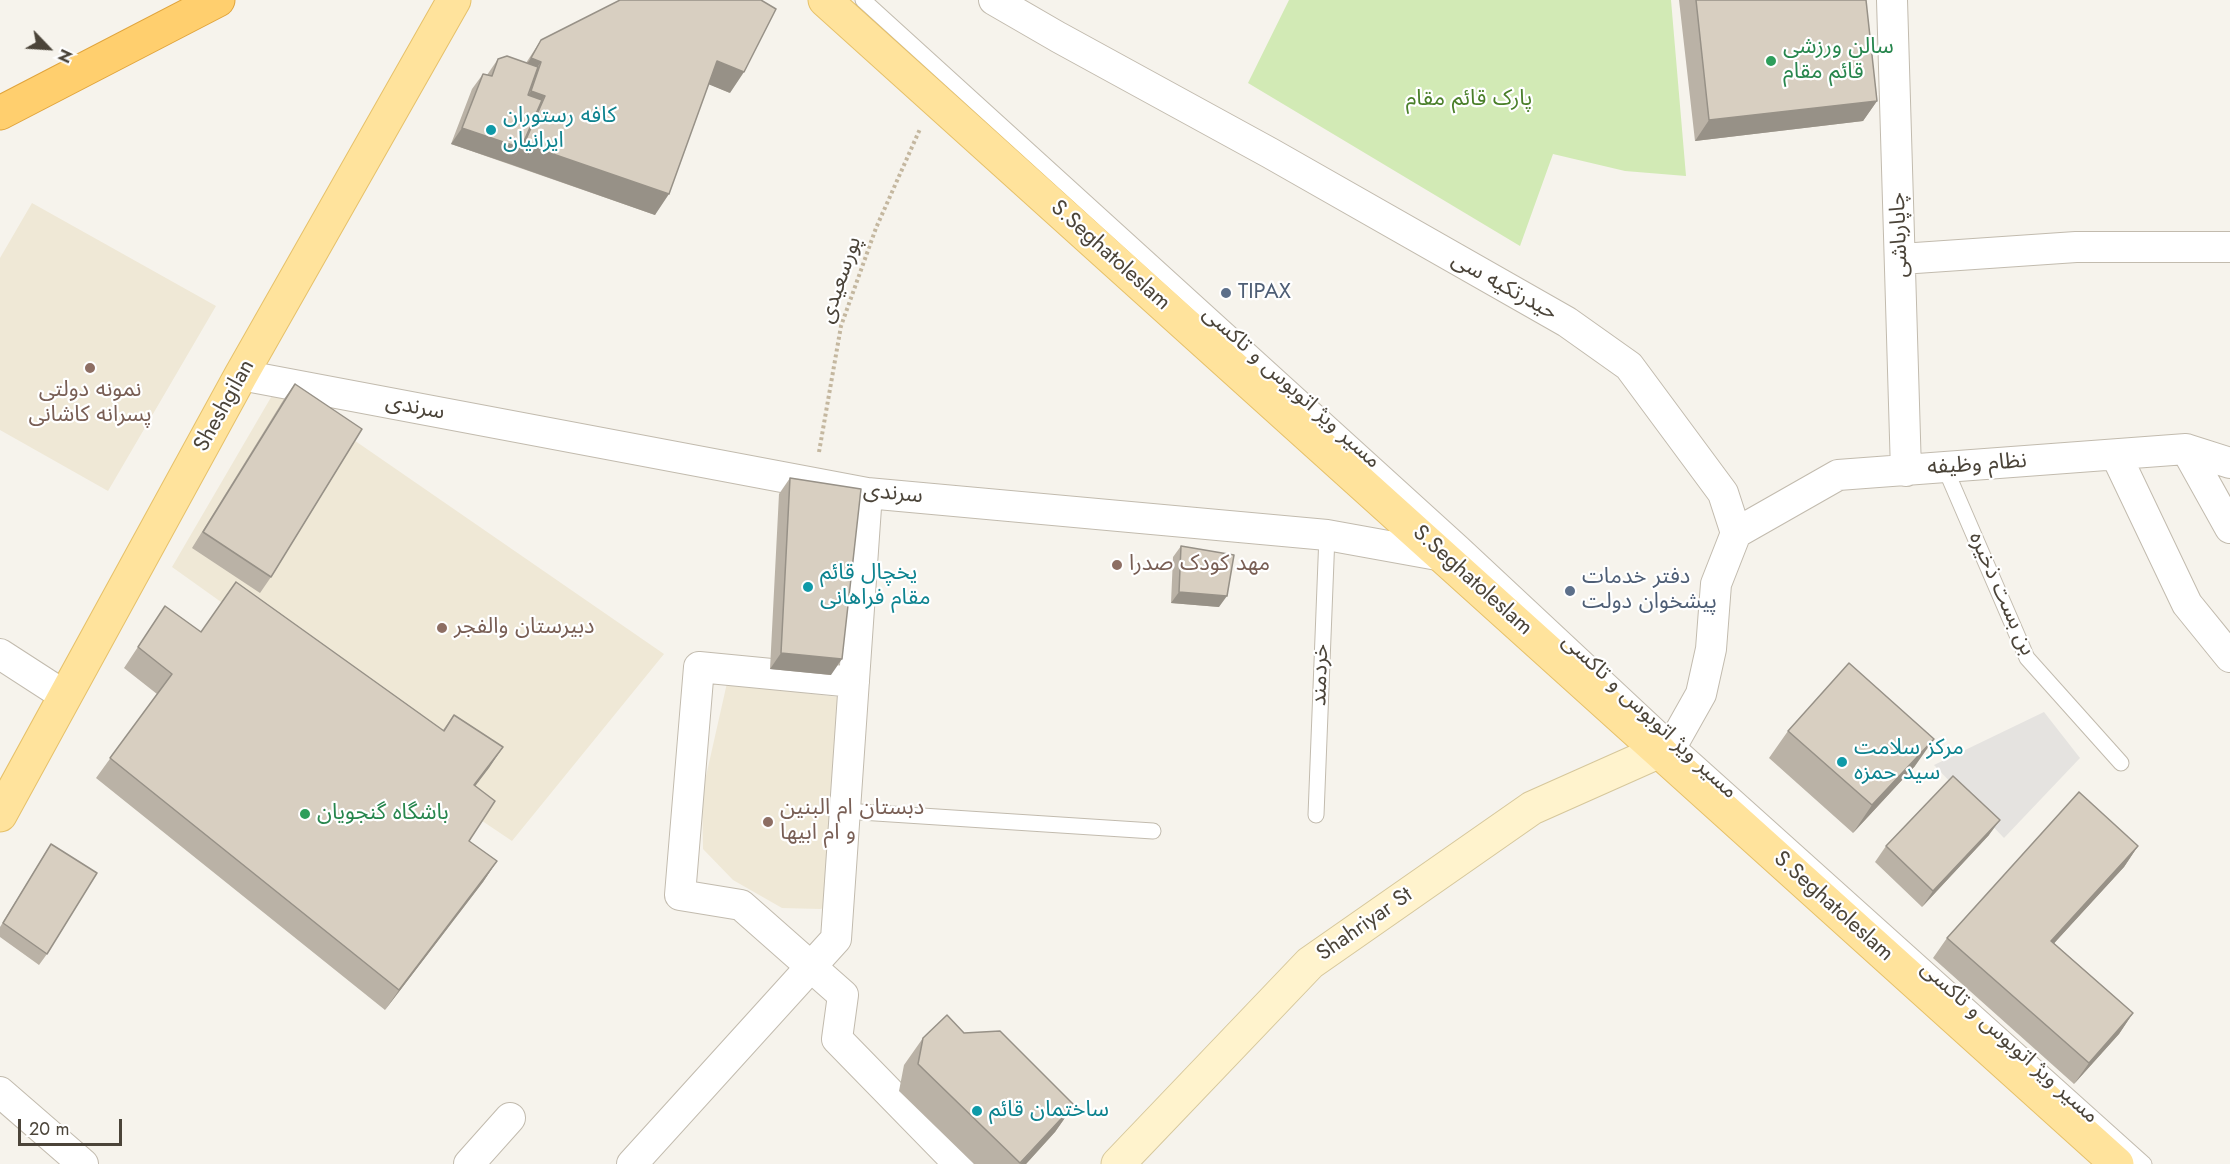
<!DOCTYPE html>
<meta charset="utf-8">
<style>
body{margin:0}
#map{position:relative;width:2230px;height:1164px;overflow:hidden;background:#f6f3ec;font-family:Jost,sans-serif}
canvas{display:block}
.north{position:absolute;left:18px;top:18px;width:60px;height:60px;-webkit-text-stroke:4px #fff;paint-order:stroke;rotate:115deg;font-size:16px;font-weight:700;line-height:24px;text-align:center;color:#4b4439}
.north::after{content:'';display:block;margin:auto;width:21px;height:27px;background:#4b4439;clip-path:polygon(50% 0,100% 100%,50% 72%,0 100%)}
.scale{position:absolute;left:18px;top:1119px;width:104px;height:27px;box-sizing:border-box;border:3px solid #4b4439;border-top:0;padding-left:8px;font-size:18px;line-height:21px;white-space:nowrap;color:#4b4439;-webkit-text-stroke:4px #fff;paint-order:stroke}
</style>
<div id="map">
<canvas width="2230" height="1164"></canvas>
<div class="north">N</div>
<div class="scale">20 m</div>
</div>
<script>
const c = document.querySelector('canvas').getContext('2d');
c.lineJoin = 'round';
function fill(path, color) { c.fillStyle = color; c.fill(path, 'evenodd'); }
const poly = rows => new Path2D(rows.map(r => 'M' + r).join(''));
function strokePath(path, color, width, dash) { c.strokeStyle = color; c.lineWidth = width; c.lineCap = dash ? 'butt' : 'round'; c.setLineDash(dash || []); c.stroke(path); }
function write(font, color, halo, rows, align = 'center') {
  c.font = font + ' Jost,"Noto Sans Arabic",sans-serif'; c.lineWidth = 4.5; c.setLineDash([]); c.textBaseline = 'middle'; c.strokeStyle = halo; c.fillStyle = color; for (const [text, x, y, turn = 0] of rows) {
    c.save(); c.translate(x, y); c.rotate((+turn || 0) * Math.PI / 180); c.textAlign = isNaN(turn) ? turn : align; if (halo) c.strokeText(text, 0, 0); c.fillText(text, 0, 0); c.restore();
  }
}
const education = poly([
 [32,203,216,306,108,491,0,430,0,258],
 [277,387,664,654,512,841,460,806,489,767,430,751,172,567],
 [727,683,838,697,829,907,820,909,782,908,733,880,703,849,702,794]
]);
const green = poly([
 [1289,0,1671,0,1686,176,1625,171,1553,154,1520,246,1248,83]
]);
const parking = poly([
 [2044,712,2080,758,2004,838,1934,765]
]);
const path = poly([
 [819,452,841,326,876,228,920,129]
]);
const lane = poly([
 [863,0,1462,544,1674,742,2144,1164],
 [1945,468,2027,658,2121,763],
 [845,811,1153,831],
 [1316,815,1327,535]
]);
const street = poly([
 [994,0,1058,37,1270,153,1567,322,1629,366,1723,493,1736,533,1716,584,1711,649,1701,694,1674,742,1660,751],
 [1892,0,1906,471],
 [1901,259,2076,247,2230,247],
 [241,375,867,493,1327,535,1443,556],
 [2186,449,2230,528],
 [2116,455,2187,604,2230,657],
 [1736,533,1838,475,2186,449,2230,463],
 [0,654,65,696],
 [854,682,699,667,680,895,741,905,843,995,837,1039,959,1164],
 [0,1092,83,1164],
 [469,1164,510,1118],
 [632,1164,836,939,867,493]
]);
const secondary = poly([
 [1118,1164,1310,963,1532,808,1660,751]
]);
const primary = poly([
 [825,0,2117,1164],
 [0,815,241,375,454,0]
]);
const highway = poly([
 [0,113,218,0]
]);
const wall = poly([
 [620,0,730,93,709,84,655,215,451,144,472,89,483,74,487,75,498,59,526,63,541,40],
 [1679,0,1866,0,1877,101,1863,121,1695,141],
 [295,384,271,577,260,593,192,548,284,399],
 [790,478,831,675,770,669,779,494],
 [1181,546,1219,607,1171,603,1173,557],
 [165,606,201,632,443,730,454,715,503,747,475,786,469,841,497,861,483,882,385,1010,96,778,157,694,124,668],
 [1788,731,1915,766,1853,833,1769,758],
 [1989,835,1922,907,1875,862,1886,846],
 [51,844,47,954,39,965,0,937,0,927,44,855],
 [2138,846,2124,867,2054,943,2133,1013,2119,1034,2074,1084,1933,958,1947,938],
 [964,1033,1074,1105,1055,1132,1026,1164,974,1164,899,1091,904,1065,923,1038]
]);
const shadedWall = poly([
 [531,58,541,62,527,82,517,78],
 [717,61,744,72,730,93,703,82],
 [531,91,545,96,531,116,517,111],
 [1877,101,1863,121,1695,141,1709,120],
 [462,128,521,148,510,164,451,144],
 [524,144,669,194,655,215,510,164],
 [1179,592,1227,596,1219,607,1171,603],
 [781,653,842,659,831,675,770,669],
 [1934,739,1915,766,1853,833,1872,805],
 [503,747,489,768,460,806,474,785],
 [2000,820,1989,835,1922,907,1933,891],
 [2138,846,2124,867,2037,962,2051,941],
 [497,861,483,882,385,1010,399,990],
 [2133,1013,2119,1034,2074,1084,2089,1063],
 [1074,1105,1055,1132,1026,1164,1020,1164]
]);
const building = poly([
 [620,0,761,0,776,9,744,72,717,61,669,194,524,144,545,96,531,91,541,62,531,58,541,40,620,0],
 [1696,0,1866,0,1877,101,1709,120,1696,0],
 [507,56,538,67,528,95,542,100,521,148,462,128,483,74,492,76,498,59,507,56],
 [295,384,362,429,271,577,203,532,295,384],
 [790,478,861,489,842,659,781,653,790,478],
 [1181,546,1234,555,1227,596,1179,592,1181,546],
 [236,582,444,731,454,715,503,747,474,785,495,801,469,841,497,861,399,990,110,758,172,674,138,647,165,606,201,632,236,582],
 [1849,663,1934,739,1872,805,1788,731,1849,663],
 [1953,776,2000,820,1933,891,1886,846,1953,776],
 [2079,792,2138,846,2051,941,2133,1013,2089,1063,1947,938,2079,792],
 [51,844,97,873,47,954,3,923,51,844],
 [947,1015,964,1033,1000,1031,1074,1105,1020,1163,918,1064,923,1038,947,1015]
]);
const markers = [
 [1771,61,6,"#2e9e5b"],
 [491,130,6,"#0f9aa8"],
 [1226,293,6,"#5c6f8a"],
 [90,368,6,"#8d6e63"],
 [1117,565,6,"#8d6e63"],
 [808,587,6,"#0f9aa8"],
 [1570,591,6,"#5c6f8a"],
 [442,628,6,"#8d6e63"],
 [1842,762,6,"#0f9aa8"],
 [305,814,6,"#2e9e5b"],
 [768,822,6,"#8d6e63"],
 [977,1111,6,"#0f9aa8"]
];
const leisureNames = [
 ["سالن ورزشی",1783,48],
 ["قائم مقام",1783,73],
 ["باشگاه گنجویان",317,814]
];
const parkNames = [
 ["پارک قائم مقام",1469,100]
];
const cultureNames = [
 ["کافه رستوران",503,117],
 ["ایرانیان",503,142],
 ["یخچال قائم",820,574],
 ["مقام فراهانی",820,599],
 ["مرکز سلامت",1854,749],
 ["سید حمزه",1854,774],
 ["ساختمان قائم",989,1111]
];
const streetNames = [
 ["چاپارباشی",1900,235,-92],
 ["S.Seghatoleslam",1110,256,42],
 ["پورسعیدی",841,280,-71],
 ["حیدرتکیه سی",1504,287,29],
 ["مسیر ویژ اتوبوس و تاکسی",1291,388,42],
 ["Sheshgilan",225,406,-61],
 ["سرندی",415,408,11],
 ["نظام وظیفه",1977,465,-4],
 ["سرندی",893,494,6],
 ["S.Seghatoleslam",1472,581,42],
 ["بن بست ذخیره",2001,594,66],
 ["خردمند",1321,675,-88],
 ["مسیر ویژ اتوبوس و تاکسی",1649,717,43],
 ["S.Seghatoleslam",1833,907,42],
 ["Shahriyar St",1365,925,-35],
 ["مسیر ویژ اتوبوس و تاکسی",2009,1043,42]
];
const serviceNames = [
 ["TIPAX",1238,293],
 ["دفتر خدمات",1582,578],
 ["پیشخوان دولت",1582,603]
];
const educationNames = [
 ["نمونه دولتی",90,391,"center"],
 ["پسرانه کاشانی",90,416,"center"],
 ["مهد کودک صدرا",1129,565],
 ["دبیرستان والفجر",454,628],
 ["دبستان ام البنین",780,809],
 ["و ام ابیها",780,834]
];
fill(education, '#efe8d6');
fill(green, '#d2eab5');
fill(parking, '#e5e3e0');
strokePath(lane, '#c2bbae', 17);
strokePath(street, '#c2bbae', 32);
strokePath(secondary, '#d6c79b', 35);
strokePath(primary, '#e6c16a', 35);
strokePath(highway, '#e0a43c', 35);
strokePath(path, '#c4b79f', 4, [3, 3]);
strokePath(lane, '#fff', 15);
strokePath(street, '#fff', 30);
strokePath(secondary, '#fff3cd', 33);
strokePath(primary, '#ffe39c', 33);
strokePath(highway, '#ffcf6e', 33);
fill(wall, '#bab2a6');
fill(shadedWall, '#979187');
fill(building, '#d8cfc1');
strokePath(building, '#979187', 1.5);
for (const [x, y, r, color] of markers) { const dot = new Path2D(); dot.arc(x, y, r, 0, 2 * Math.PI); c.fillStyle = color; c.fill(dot); strokePath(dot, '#fff', 2); }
write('22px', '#27864d', '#fff', leisureNames, 'left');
write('22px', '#4a7f2a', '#fff', parkNames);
write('22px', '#0d838f', '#fff', cultureNames, 'left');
write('22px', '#4b4439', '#fff', streetNames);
write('22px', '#4e5e75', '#fff', serviceNames, 'left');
write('22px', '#785e54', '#fff', educationNames, 'left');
</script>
